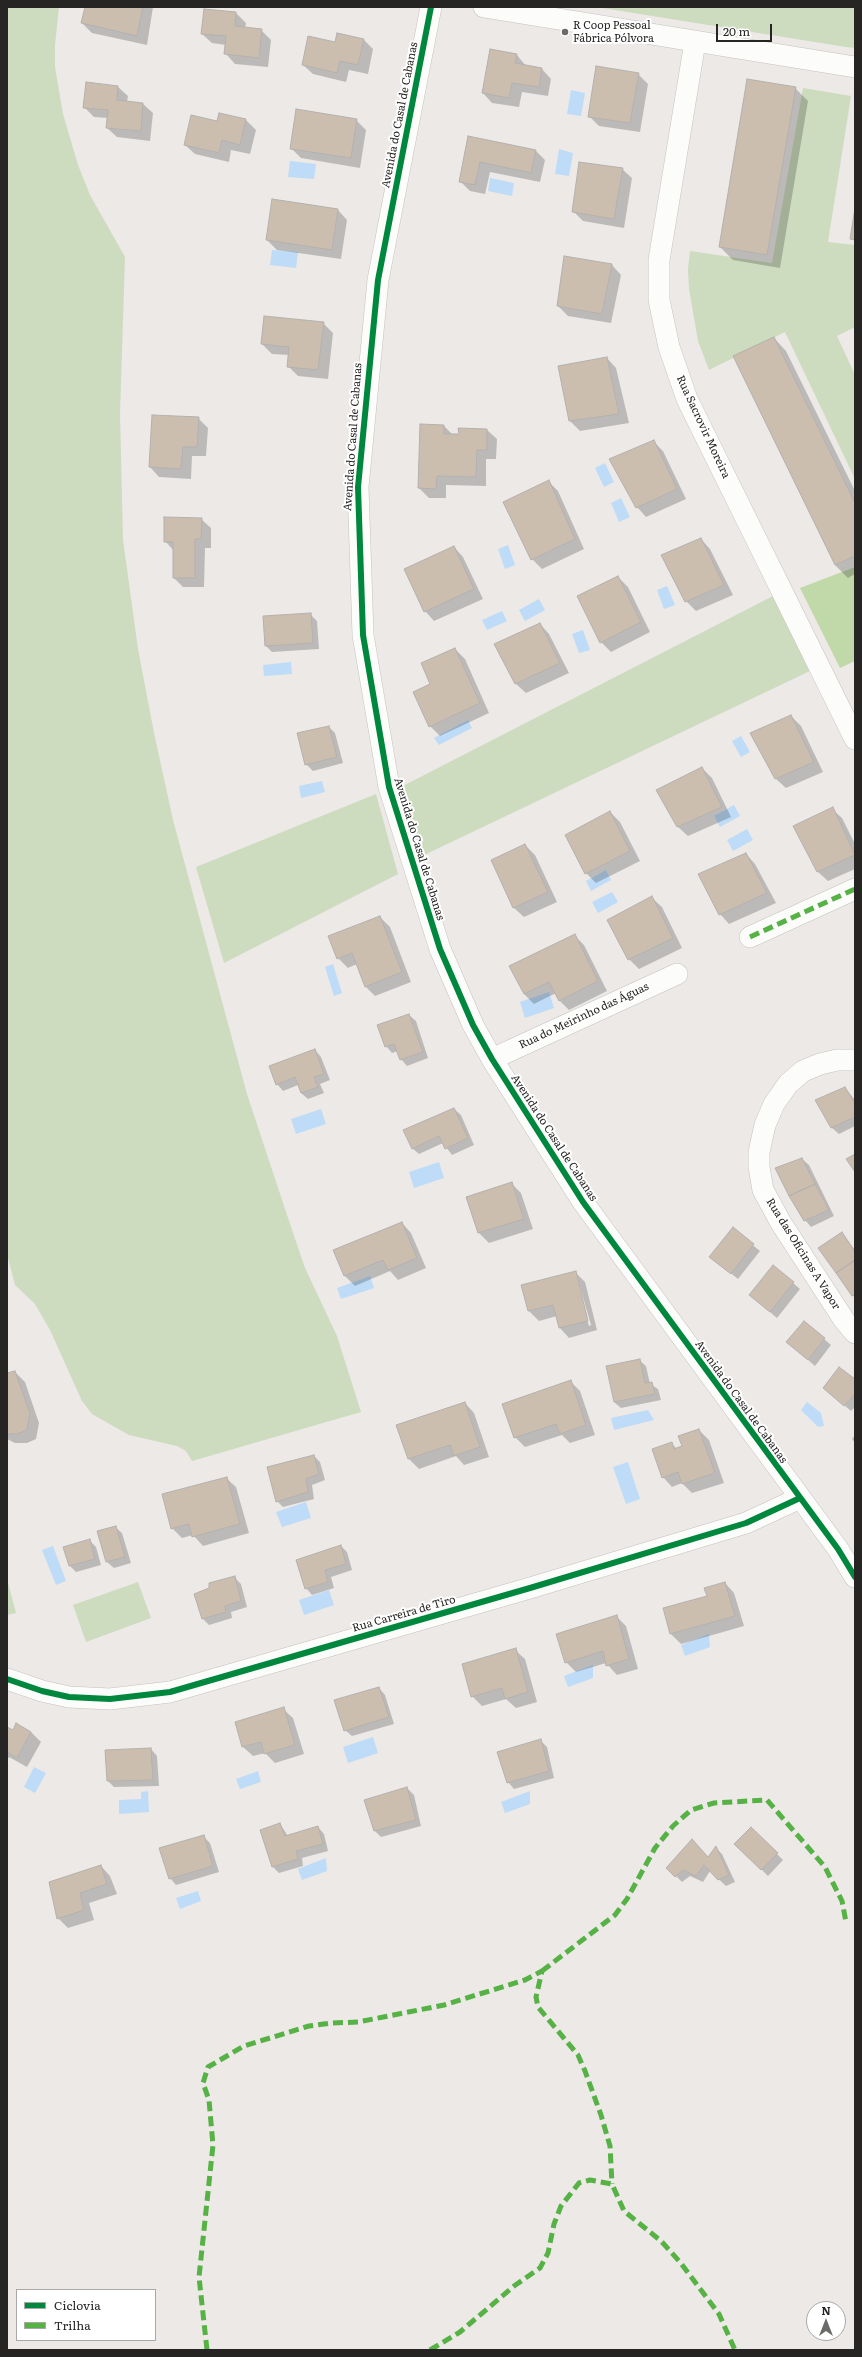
<!DOCTYPE html>
<meta charset="utf-8">
<style>
body{margin:0}
#map{position:relative;width:862px;height:2357px;overflow:hidden;background:#ece9e7;font-family:Literata,serif}
canvas{display:block}
.frame{position:absolute;inset:0;border:8px solid #272523;pointer-events:none}
.legend{position:absolute;left:16px;top:2289px;width:140px;height:52px;box-sizing:border-box;background:#fff;border:1px solid #a9a8a7;margin:0;padding:5px 7px;list-style:none;font-size:12px;color:#272523}
.legend li{display:flex;align-items:center;gap:8px;height:20px}
.legend b{width:20px;border:1px solid #a9a8a7}
.north{position:absolute;left:806px;top:2301px;width:40px;height:40px;box-sizing:border-box;background:#fff;border:1px solid #a9a8a7;border-radius:50%;rotate:0deg;font-size:11px;font-weight:700;line-height:16px;text-align:center;color:#272523}
.north::after{content:'';display:block;margin:auto;width:14px;height:18px;background:#6c6a68;clip-path:polygon(50% 0,100% 100%,50% 72%,0 100%)}
.scale{position:absolute;left:716px;top:24px;width:56px;height:18px;box-sizing:border-box;border:2px solid #272523;border-top:0;padding-left:5px;font-size:12px;line-height:14px;white-space:nowrap;color:#272523;-webkit-text-stroke:3px #fff;paint-order:stroke}
</style>
<div id="map">
<canvas width="862" height="2357"></canvas>
<div class="frame"></div>
<ul class="legend">
<li><b style="height:5px;background:#00873e"></b>Ciclovia</li>
<li><b style="height:5px;background:#56b245"></b>Trilha</li>
</ul>
<div class="north">N</div>
<div class="scale">20 m</div>
</div>
<script>
const c = document.querySelector('canvas').getContext('2d');
c.lineJoin = 'round';
function fill(path, color) { c.fillStyle = color; c.fill(path, 'evenodd'); }
const poly = rows => new Path2D(rows.map(r => 'M' + r).join(''));
function strokePath(path, color, width, dash) { c.strokeStyle = color; c.lineWidth = width; c.lineCap = dash ? 'butt' : 'round'; c.setLineDash(dash || []); c.stroke(path); }
function write(font, color, halo, rows, align = 'center') {
  c.font = font + ' Literata,serif'; c.lineWidth = 4; c.setLineDash([]); c.textBaseline = 'middle'; c.strokeStyle = halo; c.fillStyle = color; for (const [text, x, y, turn = 0] of rows) {
    c.save(); c.translate(x, y); c.rotate((+turn || 0) * Math.PI / 180); c.textAlign = isNaN(turn) ? turn : align; if (halo) c.strokeText(text, 0, 0); c.fillText(text, 0, 0); c.restore();
  }
}
const green = poly([
 [7,7,59,7,55,45,55,67,63,114,78,165,90,195,125,257,120,413,123,540,138,649,154,733,173,820,247,1094,287,1215,305,1268,337,1336,361,1412,192,1461,186,1451,177,1446,129,1435,92,1414,82,1401,50,1330,35,1304,15,1285,7,1254],
 [596,7,855,7,855,48,846,47],
 [803,88,851,96,828,242,855,245,855,327,837,336,855,375,855,479,785,332,709,370,698,341,689,289,688,269,690,251,772,263],
 [773,596,812,670,420,857,397,789],
 [376,794,398,874,224,963,196,867],
 [7,1579,16,1613,7,1615],
 [138,1582,151,1618,86,1642,73,1605]
]);
const forest = poly([
 [855,567,855,661,840,668,800,588]
]);
const water = poly([
 [571,90,585,93,581,116,567,114],
 [559,149,573,153,569,176,555,174],
 [290,161,316,164,314,179,288,177],
 [490,178,514,183,512,196,488,191],
 [272,250,298,252,296,268,270,265],
 [605,463,614,482,604,487,595,468],
 [621,498,630,517,619,522,611,503],
 [508,545,515,565,505,569,498,549],
 [667,586,675,605,664,609,657,590],
 [539,599,545,610,525,621,519,610],
 [502,611,507,621,487,630,482,620],
 [583,630,590,650,579,653,572,634],
 [291,662,292,674,264,676,263,665],
 [468,720,472,728,439,745,434,738],
 [741,736,750,752,741,757,732,741],
 [322,781,325,792,301,798,299,786],
 [734,805,740,816,720,827,714,816],
 [747,829,753,840,733,851,727,840],
 [606,870,611,880,591,891,586,881],
 [612,892,618,902,598,913,592,902],
 [333,964,342,993,334,996,325,967],
 [549,992,554,1008,525,1018,520,1002],
 [321,1109,326,1124,296,1134,291,1119],
 [439,1162,444,1178,414,1188,409,1172],
 [370,1276,374,1288,341,1299,337,1288],
 [807,1402,821,1413,824,1426,818,1427,801,1410],
 [648,1410,654,1420,614,1430,611,1418],
 [628,1462,640,1499,626,1504,613,1467],
 [306,1502,311,1518,282,1527,276,1512],
 [53,1546,66,1581,56,1585,42,1550],
 [329,1590,334,1605,304,1615,299,1600],
 [709,1634,710,1647,685,1656,681,1645],
 [593,1665,593,1678,568,1687,564,1676],
 [373,1737,378,1753,348,1763,343,1747],
 [34,1767,46,1773,35,1793,24,1787],
 [258,1771,261,1782,240,1789,236,1779],
 [148,1791,149,1812,119,1814,119,1800,141,1799,141,1792],
 [530,1791,530,1804,505,1813,501,1802],
 [326,1858,327,1871,302,1880,298,1869],
 [198,1891,201,1901,180,1909,176,1898]
]);
const shadow = poly([
 [86,7,153,7,147,45,92,33,82,23],
 [205,10,236,13,246,23,245,29,261,30,271,40,268,67,235,64,226,54,226,45,212,43,202,34],
 [364,40,373,49,368,74,349,70,346,82,313,74,303,65,335,43],
 [517,55,526,66,542,69,551,79,548,96,522,92,519,107,492,103,483,93],
 [638,74,648,84,640,132,599,126,589,116],
 [118,87,128,96,127,102,143,104,153,113,150,141,117,137,107,128,108,118,94,117,84,107],
 [795,88,808,101,780,268,733,260,720,247],
 [246,120,256,130,250,154,231,150,229,162,195,154,185,145,218,123],
 [356,120,366,130,360,168,301,158,291,148],
 [469,137,535,150,545,160,540,182,490,172,485,194,470,191,460,181],
 [622,169,632,178,624,228,583,221,573,211],
 [338,210,347,220,341,259,277,250,267,240],
 [612,265,621,275,611,323,568,316,558,306],
 [323,323,333,333,328,379,298,376,288,366,289,355,272,354,262,344],
 [774,338,786,351,855,491,855,574,848,578,835,565],
 [607,358,616,368,629,423,580,431,570,421,559,367],
 [198,418,208,428,206,456,192,456,191,479,159,477,150,467],
 [444,426,453,435,461,435,459,429,487,430,497,439,496,459,486,459,486,486,446,485,446,498,429,498,419,488],
 [653,441,663,451,686,499,646,517,637,507],
 [548,481,558,491,584,549,542,569,532,559],
 [201,519,211,528,211,548,205,548,204,587,183,587,174,578,174,551,165,541],
 [701,539,710,549,733,595,696,611,686,601],
 [454,547,463,557,483,599,434,621,425,611],
 [618,577,628,587,650,632,611,652,601,642],
 [310,614,317,621,319,649,272,652,266,646],
 [540,624,549,634,569,673,526,693,516,684,496,645],
 [455,649,465,659,489,713,440,736,430,726,431,684],
 [791,716,801,726,823,772,786,788,776,779,752,734],
 [329,727,335,733,343,763,313,771,306,764],
 [702,768,712,778,731,817,688,836,678,827,658,791],
 [832,809,842,818,855,844,855,869,828,881,818,872,795,826],
 [610,812,620,822,640,861,596,883,586,873],
 [525,845,535,855,557,902,524,917,514,908,492,861],
 [746,854,755,864,776,903,729,924,720,914],
 [652,898,662,907,682,948,639,969,629,959],
 [380,917,390,927,411,982,375,996,365,986,357,964,348,968,338,958],
 [574,935,584,945,607,991,569,1010,559,1000,556,993,534,1004,524,994],
 [409,1015,416,1021,428,1058,407,1066,401,1059,398,1051,392,1053,386,1046],
 [315,1050,321,1057,330,1080,320,1084,324,1093,308,1099,301,1093,298,1085,283,1091,277,1084],
 [845,1088,855,1100,855,1126,839,1134,832,1128,817,1101],
 [454,1109,461,1115,474,1145,452,1155,443,1143,419,1154,412,1148],
 [802,1159,809,1165,834,1216,811,1227,805,1220],
 [511,1183,521,1193,533,1229,489,1243,479,1233,467,1197],
 [402,1223,411,1233,426,1268,398,1280,390,1271,355,1286,345,1276,335,1251],
 [733,1229,760,1251,738,1279,711,1257],
 [842,1233,855,1250,855,1298,820,1249],
 [575,1272,585,1282,597,1330,569,1338,560,1328,557,1316,539,1321,529,1311,523,1286],
 [577,1283,579,1283,591,1325,589,1326],
 [793,1283,800,1289,777,1318,750,1295],
 [804,1322,831,1345,815,1366,787,1342],
 [639,1360,646,1366,650,1384,658,1389,661,1400,621,1408,614,1402],
 [15,1372,25,1382,39,1423,36,1439,27,1443,15,1443,7,1439,7,1374],
 [855,1381,855,1407,851,1411,824,1388],
 [571,1382,580,1391,595,1435,570,1443,562,1435,525,1447,515,1437],
 [465,1403,474,1413,489,1457,464,1465,456,1456,419,1469,409,1459,397,1426],
 [699,1430,709,1440,724,1483,692,1493,682,1483,672,1487,663,1477,671,1443,677,1449,683,1447],
 [855,1435,855,1443,852,1439],
 [314,1456,320,1462,325,1480,312,1485,314,1499,283,1507,277,1501],
 [226,1478,236,1487,249,1533,203,1546,193,1535,182,1538,172,1528],
 [115,1527,122,1533,131,1563,114,1568,107,1562,98,1532],
 [90,1541,96,1547,101,1565,76,1572,70,1566,65,1548],
 [341,1546,347,1552,352,1570,331,1577,334,1588,312,1595,306,1588],
 [234,1577,241,1584,247,1607,231,1612,232,1618,209,1625,203,1619,196,1595],
 [725,1583,734,1593,744,1626,681,1644,671,1634,664,1608,708,1596],
 [616,1616,626,1626,638,1669,617,1675,606,1663,576,1672,566,1662],
 [515,1650,525,1659,537,1702,516,1708,506,1699,482,1706,472,1696],
 [379,1688,385,1695,394,1724,352,1736,345,1730],
 [283,1709,293,1718,304,1754,275,1763,265,1753,253,1756,243,1747],
 [7,1728,13,1732,31,1732,41,1742,27,1767,9,1757,7,1761],
 [540,1740,547,1747,554,1778,514,1789,508,1782],
 [151,1749,157,1756,159,1786,114,1787,108,1781],
 [407,1788,414,1795,421,1826,381,1837,375,1831],
 [280,1824,288,1836,318,1827,324,1834,328,1851,302,1858,303,1866,279,1873,273,1867],
 [751,1828,783,1860,768,1876,736,1844],
 [203,1836,210,1843,219,1872,176,1885,170,1878],
 [716,1848,722,1854,735,1882,726,1886,710,1871,703,1882,690,1876,682,1882,668,1868,708,1858],
 [101,1866,110,1876,117,1894,89,1903,94,1920,68,1928,58,1918]
]);
const building = poly([
 [85,7,143,7,137,36,81,23,85,7],
 [204,9,236,12,235,26,262,29,259,58,224,54,226,36,201,34,204,9],
 [337,33,364,39,358,65,340,61,337,73,302,65,308,36,335,42,337,33],
 [490,49,517,54,515,63,542,68,539,87,512,83,509,98,482,93,490,49],
 [596,66,639,73,630,123,588,117,596,66],
 [747,79,796,87,767,255,719,247,747,79],
 [86,82,118,86,117,100,143,103,141,131,106,128,108,110,83,108,86,82],
 [296,109,357,119,351,158,290,149,296,109],
 [219,113,246,119,240,145,222,140,219,153,184,145,191,115,217,121,219,113],
 [468,136,536,150,531,173,480,162,475,185,459,182,468,136],
 [579,162,623,168,614,219,572,212,579,162],
 [272,199,338,209,332,250,266,240,272,199],
 [855,208,855,240,850,239,855,208],
 [564,256,612,264,602,314,557,306,564,256],
 [264,316,324,322,318,370,287,367,289,347,261,344,264,316],
 [774,337,855,503,855,556,835,565,733,356,774,337],
 [607,357,619,414,569,421,558,366,607,357],
 [152,415,199,417,197,447,183,447,181,469,149,467,152,415],
 [420,424,444,425,444,434,459,434,458,428,487,429,487,450,477,450,476,477,437,476,436,489,418,488,420,424],
 [654,440,677,489,636,508,609,459,654,440],
 [549,480,575,539,531,560,503,502,549,480],
 [164,517,202,518,201,539,195,539,195,578,173,578,173,542,164,542,164,517],
 [701,538,724,585,685,602,661,555,701,538],
 [454,546,474,589,424,612,404,569,454,546],
 [618,576,641,622,600,643,577,596,618,576],
 [311,613,313,643,265,646,263,616,311,613],
 [540,623,560,663,515,684,494,644,540,623],
 [455,648,480,703,429,727,413,692,430,684,421,663,455,648],
 [791,715,814,762,775,779,750,733,791,715],
 [329,726,337,757,305,765,297,733,329,726],
 [702,767,722,807,677,827,656,790,702,767],
 [833,807,855,855,817,872,793,826,833,807],
 [610,811,630,851,585,874,565,835,610,811],
 [525,844,548,892,513,908,491,860,525,844],
 [746,853,767,893,719,915,698,874,746,853],
 [652,896,673,938,628,960,607,920,652,896],
 [380,916,402,972,365,987,352,953,337,959,328,936,380,916],
 [575,934,598,981,559,1001,549,982,524,994,509,966,575,934],
 [409,1014,423,1052,400,1060,394,1044,385,1047,377,1025,409,1014],
 [315,1049,324,1074,314,1077,318,1087,301,1093,295,1077,276,1085,269,1066,315,1049],
 [845,1087,855,1103,855,1117,831,1128,815,1100,845,1087],
 [454,1108,468,1138,445,1149,439,1136,412,1149,403,1130,454,1108],
 [855,1154,855,1172,846,1159,855,1154],
 [802,1158,815,1184,789,1196,775,1168,802,1158],
 [512,1182,524,1219,478,1233,466,1197,512,1182],
 [815,1184,829,1210,804,1221,789,1196,815,1184],
 [402,1222,417,1258,388,1270,383,1260,344,1276,333,1250,402,1222],
 [733,1227,754,1244,731,1274,709,1257,733,1227],
 [842,1232,855,1252,855,1260,836,1273,818,1248,842,1232],
 [855,1260,855,1295,852,1296,836,1273,855,1260],
 [773,1265,794,1282,770,1312,749,1295,773,1265],
 [576,1271,588,1321,559,1328,553,1305,528,1311,521,1285,576,1271],
 [804,1321,825,1338,808,1360,786,1342,804,1321],
 [640,1359,645,1383,652,1382,655,1394,614,1402,606,1366,640,1359],
 [839,1367,855,1379,855,1394,844,1406,823,1388,839,1367],
 [15,1371,30,1413,27,1430,17,1434,7,1434,7,1373,15,1371],
 [571,1380,586,1425,560,1434,556,1424,514,1438,502,1404,571,1380],
 [465,1402,480,1447,454,1456,450,1445,408,1459,396,1425,465,1402],
 [699,1429,715,1473,682,1484,678,1472,662,1478,652,1449,672,1442,674,1449,682,1446,678,1436,699,1429],
 [314,1455,319,1474,306,1479,308,1492,276,1502,267,1467,314,1455],
 [227,1477,240,1524,192,1537,189,1524,171,1529,162,1494,227,1477],
 [116,1526,125,1557,106,1562,97,1531,116,1526],
 [90,1539,95,1559,69,1566,63,1547,90,1539],
 [341,1545,346,1564,325,1570,328,1582,305,1589,296,1560,341,1545],
 [235,1576,241,1601,225,1606,226,1612,202,1619,194,1594,209,1588,209,1583,235,1576],
 [725,1582,735,1616,670,1634,663,1608,707,1596,704,1588,725,1582],
 [617,1615,629,1659,606,1666,603,1651,565,1663,556,1634,617,1615],
 [516,1648,528,1692,505,1699,502,1688,471,1697,462,1664,516,1648],
 [379,1687,389,1717,344,1731,334,1700,379,1687],
 [284,1707,295,1745,264,1754,261,1742,242,1747,235,1722,284,1707],
 [16,1723,31,1732,17,1758,7,1752,7,1727,13,1730,16,1723],
 [541,1739,549,1771,507,1783,497,1752,541,1739],
 [151,1748,153,1780,107,1781,105,1750,151,1748],
 [407,1787,416,1820,374,1831,364,1800,407,1787],
 [280,1823,285,1836,318,1826,323,1844,296,1851,298,1859,272,1867,260,1830,280,1823],
 [751,1827,778,1853,761,1870,734,1844,751,1827],
 [204,1835,213,1866,169,1879,159,1848,204,1835],
 [692,1839,708,1857,716,1846,729,1875,718,1880,704,1865,696,1876,683,1870,675,1877,666,1868,692,1839],
 [101,1865,107,1884,80,1893,84,1910,57,1919,49,1882,101,1865]
]);
const minor = poly([
 [431,7,378,280,358,487,363,635,389,787,440,949,473,1025,492,1059,583,1202,838,1549,855,1577],
 [484,7,855,67],
 [695,42,659,260,659,300,669,347,687,399,855,739],
 [750,937,855,889],
 [492,1059,677,974],
 [855,1060,837,1060,820,1064,803,1071,788,1084,774,1104,765,1125,759,1152,759,1167,763,1190,781,1223,844,1320,855,1333],
 [7,1679,42,1691,69,1697,110,1699,170,1692,530,1588,746,1523,800,1498]
]);
const quiet = poly([
 [750,937,855,889],
 [542,1971,615,1915,627,1899,655,1848,673,1826,691,1810,714,1803,767,1800,825,1867,842,1901,846,1922],
 [207,2350,199,2277,213,2145,209,2100,203,2083,208,2067,244,2046,309,2026,332,2023,358,2022,444,2005,525,1980,542,1971,536,1997,538,2007,578,2055,585,2071,601,2115,610,2146,612,2184],
 [430,2350,460,2332,514,2286,540,2268,548,2253,554,2224,561,2206,579,2183,590,2180,612,2184,624,2211,661,2241,680,2262,719,2314,735,2350]
]);
const cycleway = poly([
 [431,7,378,280,358,487,363,635,389,787,440,949,473,1025,492,1059,583,1202,838,1549,855,1577],
 [7,1679,42,1691,69,1697,110,1699,170,1692,530,1588,746,1523,800,1498]
]);
const markers = [
 [565,32,4,"#6c6a68"]
];
const poiNames = [
 ["R Coop Pessoal",573,26],
 ["Fábrica Pólvora",573,39]
];
const streetNames = [
 ["Avenida do Casal de Cabanas",400,115,-79],
 ["Rua Sacrovir Moreira",703,427,65],
 ["Avenida do Casal de Cabanas",353,437,-86],
 ["Avenida do Casal de Cabanas",419,849,73],
 ["Rua do Meirinho das Águas",584,1016,-25],
 ["Avenida do Casal de Cabanas",554,1138,57],
 ["Rua das Oficinas A Vapor",803,1254,58],
 ["Avenida do Casal de Cabanas",741,1402,54],
 ["Rua Carreira de Tiro",404,1614,-16]
];
fill(green, '#cddbbf');
fill(forest, '#c1d8a9');
fill(water, '#bedcf7');
fill(shadow, '#0003');
fill(building, '#ccbeae');
strokePath(building, '#b3b0ae', 1);
strokePath(minor, '#c4c2c0', 22);
strokePath(minor, '#fcfcfb', 21);
strokePath(quiet, '#56b245', 5, [10, 5]);
strokePath(cycleway, '#00873e', 6);
for (const [x, y, r, color] of markers) { const dot = new Path2D(); dot.arc(x, y, r, 0, 2 * Math.PI); c.fillStyle = color; c.fill(dot); strokePath(dot, '#fff', 1.5); }
write('11px', '#272523', '#fff', poiNames, 'left');
write('11px', '#272523', '#fff', streetNames);
</script>
